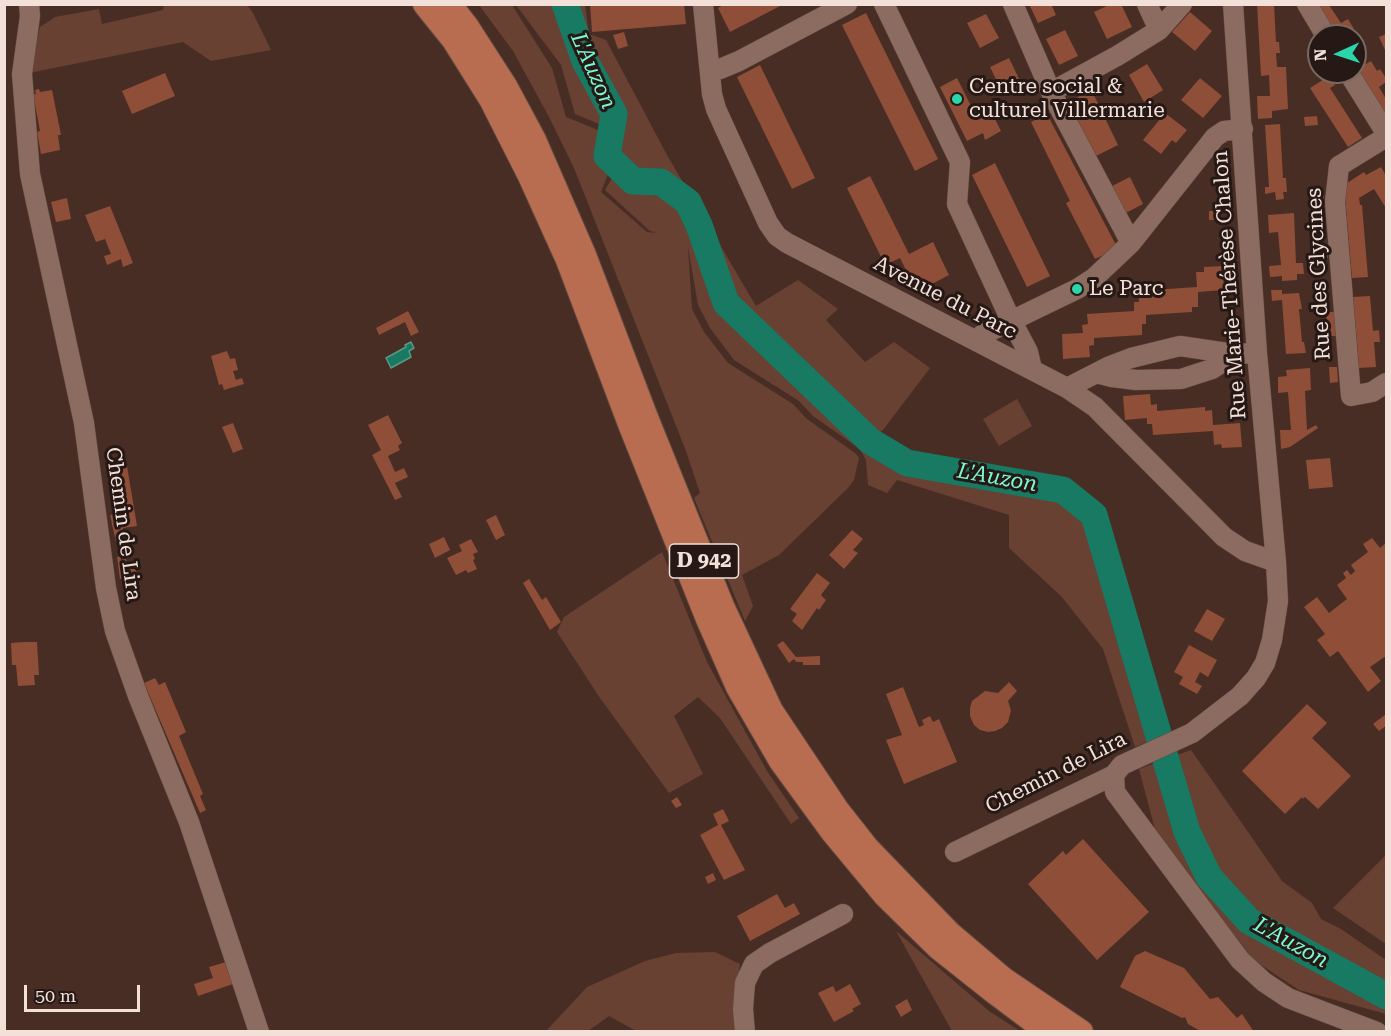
<!DOCTYPE html>
<meta charset="utf-8">
<style>
body{margin:0}
#map{position:relative;width:1391px;height:1036px;overflow:hidden;background:#482d24;font-family:"Roboto Serif",serif}
canvas{display:block}
.frame{position:absolute;inset:0;border:6px solid #f2e0d9;pointer-events:none}
.north{position:absolute;left:1307px;top:24px;width:60px;height:60px;box-sizing:border-box;background:#261915;border:2px solid #786963;border-radius:50%;rotate:267deg;font-size:16px;font-weight:700;line-height:24px;text-align:center;color:#f2e0d9}
.north::after{content:'';display:block;margin:auto;width:21px;height:27px;background:#2bd5ac;clip-path:polygon(50% 0,100% 100%,50% 72%,0 100%)}
.scale{position:absolute;left:24px;top:985px;width:116px;height:27px;box-sizing:border-box;border:3px solid #f2e0d9;border-top:0;padding-left:8px;font-size:18px;line-height:21px;white-space:nowrap;color:#f2e0d9;-webkit-text-stroke:4px #261915;paint-order:stroke}
</style>
<div id="map">
<canvas width="1391" height="1036"></canvas>
<div class="frame"></div>
<div class="north">N</div>
<div class="scale">50 m</div>
</div>
<script>
const c = document.querySelector('canvas').getContext('2d');
c.lineJoin = 'round';
function fill(path, color) { c.fillStyle = color; c.fill(path, 'evenodd'); }
const poly = rows => new Path2D(rows.map(r => 'M' + r).join(''));
function strokePath(path, color, width, dash) { c.strokeStyle = color; c.lineWidth = width; c.lineCap = dash ? 'butt' : 'round'; c.setLineDash(dash || []); c.stroke(path); }
function write(font, color, halo, rows, align = 'center') {
  c.font = font + ' "Roboto Serif",serif'; c.lineWidth = 6; c.setLineDash([]); c.textBaseline = 'middle'; c.strokeStyle = halo; c.fillStyle = color; for (const [text, x, y, turn = 0] of rows) {
    c.save(); c.translate(x, y); c.rotate((+turn || 0) * Math.PI / 180); c.textAlign = isNaN(turn) ? turn : align; if (halo) c.strokeText(text, 0, 0); c.fillText(text, 0, 0); c.restore();
  }
}
const green = poly([
 [164,5,247,5,253,13,271,50,211,61,183,42,29,73,40,27,55,17,99,9,102,24,163,10],
 [479,5,512,5,552,68,566,117,608,134,605,156,612,164,601,192,647,232,657,233,650,231,605,190,621,162,613,154,616,131,575,114,561,65,516,5,585,5,589,34,606,40,667,155,756,306,798,280,838,309,826,320,865,362,894,342,930,368,883,430,866,442,904,467,1061,496,1090,518,1156,738,1135,747,1103,649,1062,597,1009,548,1009,515,897,480,887,493,868,485,866,460,860,449,813,416,799,401,734,360,710,328,698,305,688,247,692,309,704,332,728,363,793,404,807,419,855,453,859,458,854,480,848,488,779,555,742,575,753,606,745,621,694,498,700,493,686,451,574,168,549,117,513,51],
 [1017,399,1032,426,999,446,983,419],
 [662,552,707,662,767,771,799,818,791,824,720,718,698,697,674,716,703,774,669,793,600,698,557,632,564,617],
 [1191,750,1282,881,1312,903,1321,919,1341,929,1386,960,1386,1014,1299,990,1252,959,1156,833,1139,769],
 [1386,855,1386,944,1333,908],
 [896,931,989,1011,1020,1031,952,1031],
 [715,952,740,964,736,991,737,1031,636,1031,609,1016,588,1031,545,1032,587,987,645,961,676,953]
]);
const water = poly([
 [411,342,414,348,409,351,411,357,391,368,386,358,406,347,405,345,411,342]
]);
const river = poly([
 [565,4,585,61,614,114,607,156,633,181,661,182,688,202,699,225,726,303,870,441,907,463,1063,490,1094,515,1187,832,1209,877,1249,921,1386,996]
]);
const building = poly([
 [590,4,684,4,686,24,592,32],
 [725,4,784,4,730,32,718,8],
 [1029,4,1051,4,1056,15,1038,23],
 [1111,4,1121,4,1132,27,1107,39,1094,12],
 [1257,4,1274,4,1276,42,1279,42,1280,53,1276,53,1277,67,1286,67,1288,109,1272,111,1272,118,1258,119,1257,96,1270,96,1269,75,1261,76],
 [1316,5,1329,5,1341,23,1348,19,1354,29,1348,33,1349,36,1336,36],
 [1190,12,1212,31,1195,51,1172,32],
 [866,13,938,159,915,171,842,25],
 [986,14,999,38,980,48,967,23],
 [1065,30,1078,56,1059,65,1046,39],
 [624,32,628,46,618,49,613,35],
 [1386,34,1386,49,1385,50,1379,37],
 [1009,58,1023,87,1004,96,990,67],
 [1371,61,1377,71,1380,69,1386,78,1386,82,1379,87,1386,99,1386,115,1357,69],
 [1147,64,1163,90,1144,102,1129,75],
 [760,65,815,178,792,189,737,77],
 [165,73,175,96,132,114,122,91],
 [1329,76,1335,85,1330,88,1362,138,1348,147,1310,88],
 [957,78,977,118,991,111,1001,131,985,140,983,133,967,141,940,87],
 [1200,78,1222,96,1203,118,1181,100],
 [39,89,40,92,52,90,61,135,58,135,60,150,41,154,37,132,40,131,33,94,36,94,35,90],
 [1091,89,1118,145,1094,157,1067,104],
 [1165,113,1187,130,1176,143,1172,140,1161,154,1143,140],
 [1047,114,1116,245,1108,253,1095,259,1066,203,1070,201,1031,122],
 [1317,116,1318,125,1305,126,1304,117],
 [1280,124,1283,178,1286,178,1287,192,1283,192,1284,199,1276,200,1275,192,1265,194,1265,187,1269,187,1265,125],
 [995,163,1050,276,1027,287,972,175],
 [1381,167,1386,176,1386,208,1374,189,1359,198,1360,205,1362,205,1368,277,1352,278,1344,185,1364,172,1366,175],
 [870,176,909,254,933,242,949,275,917,292,900,258,885,265,847,188],
 [1130,177,1143,204,1124,214,1110,187],
 [1323,191,1324,198,1312,199,1311,192],
 [67,198,71,219,56,222,51,202],
 [110,206,133,263,123,267,121,259,107,265,104,256,111,254,105,239,96,242,85,215],
 [1209,211,1218,211,1219,220,1209,220],
 [1294,213,1296,263,1303,263,1304,274,1297,274,1297,280,1282,281,1282,276,1270,277,1269,266,1281,265,1278,232,1269,233,1268,215],
 [1327,246,1328,258,1313,260,1312,247],
 [1223,266,1224,290,1198,292,1198,307,1192,307,1192,312,1146,315,1146,324,1142,324,1142,335,1094,338,1094,345,1089,346,1090,357,1063,359,1062,334,1083,333,1082,325,1088,324,1087,314,1134,311,1134,302,1139,302,1138,291,1197,287,1196,272,1204,272,1204,267],
 [1271,290,1282,290,1282,294,1299,293,1302,309,1299,309,1302,342,1304,342,1306,353,1286,354,1282,300,1272,301],
 [1370,296,1373,331,1379,330,1380,342,1374,342,1376,367,1359,368,1353,297],
 [408,311,419,332,411,336,405,322,379,335,376,328],
 [1326,312,1334,312,1336,336,1328,336],
 [227,351,230,359,235,358,238,370,233,371,236,380,242,378,244,384,224,390,222,384,219,385,211,356],
 [1329,367,1337,367,1338,382,1330,383],
 [1310,368,1311,390,1305,391,1307,430,1316,425,1318,428,1290,447,1281,449,1280,430,1291,430,1288,392,1278,393,1278,377,1287,376,1286,370],
 [1150,394,1151,405,1157,404,1157,411,1205,407,1205,411,1212,410,1213,425,1240,423,1242,447,1222,448,1221,444,1214,445,1213,431,1153,435,1152,424,1147,424,1147,418,1125,420,1123,396],
 [388,415,402,443,398,446,400,450,388,456,395,472,404,468,408,477,395,483,402,497,395,500,372,455,381,450,368,425],
 [233,423,243,449,233,453,222,427],
 [1330,458,1333,487,1309,489,1306,460],
 [126,460,137,526,123,528,125,540,116,542,110,515,115,514,107,462],
 [496,515,505,535,496,540,486,520],
 [852,530,863,539,853,550,858,553,844,569,829,555],
 [444,537,450,550,435,558,429,544],
 [1372,538,1380,548,1386,543,1386,656,1370,667,1381,681,1368,692,1338,651,1330,657,1317,640,1325,634,1304,607,1317,597,1329,613,1347,599,1337,585,1346,578,1343,573,1347,570,1351,575,1355,571,1351,565,1368,552,1363,544],
 [471,539,478,552,473,554,475,559,473,560,477,569,468,573,466,570,456,575,447,558,462,551,459,545],
 [120,556,121,560,126,559,127,564,134,562,137,575,120,579,117,557],
 [817,573,830,583,821,595,826,600,819,610,817,608,802,630,792,621,797,614,790,609],
 [529,579,542,600,546,597,561,622,550,630,523,583],
 [1207,609,1225,619,1212,641,1194,631],
 [783,641,796,657,820,656,820,665,803,665,803,662,796,662,794,659,789,663,777,645],
 [24,642,37,642,39,675,34,675,35,685,18,686,16,665,12,665,11,643],
 [1189,645,1217,660,1208,677,1200,672,1195,682,1202,686,1197,694,1179,684,1183,677,1174,672],
 [155,678,159,685,165,682,186,732,179,736,203,794,200,796,206,810,200,813,144,683],
 [1009,682,1017,691,1008,701,1011,710,1008,722,1002,728,995,731,988,732,980,730,974,725,970,716,970,708,972,701,985,691,998,693],
 [903,687,919,727,924,725,922,720,930,716,933,722,939,719,957,762,904,784,886,740,902,735,886,694],
 [1307,704,1327,723,1312,738,1351,776,1318,809,1305,797,1303,799,1302,797,1285,814,1242,771],
 [1386,714,1386,726,1379,731,1373,724],
 [677,797,682,805,676,808,671,801],
 [723,809,729,821,721,825,745,870,724,880,700,835,718,825,713,814],
 [1083,839,1149,912,1097,960,1028,884,1063,851,1066,855],
 [713,873,716,880,708,884,705,877],
 [777,894,785,908,794,903,800,914,750,941,737,916],
 [1145,951,1184,968,1210,999,1218,997,1237,1018,1242,1014,1254,1032,1202,1032,1188,1024,1185,1017,1182,1018,1120,987,1135,956],
 [226,962,233,984,198,996,194,984,213,978,209,967],
 [850,984,861,1004,852,1009,854,1011,834,1022,818,993,833,986,836,992],
 [907,999,912,1010,901,1017,895,1006]
]);
const minor = poly([
 [29,4,30,16,22,74,30,174,84,423,106,588,115,631,138,696,189,822,259,1032],
 [703,4,712,94,716,109,768,223,777,236,787,243,1067,388,1095,407,1224,537,1245,551,1276,562],
 [884,4,960,162,957,204,1008,314,1028,352,1032,369],
 [1013,4,1051,92,1131,243],
 [1147,4,1159,30],
 [1307,4,1326,36],
 [710,70,720,69,739,61,847,4],
 [1348,72,1386,133],
 [1051,92,1117,56,1159,30,1182,4],
 [1386,137,1339,166,1335,202,1351,396,1372,392,1386,383],
 [976,341,982,335,1077,289,1094,278,1131,243,1215,137,1224,131,1243,129],
 [1096,373,1112,377,1136,380,1181,379,1212,369,1234,354],
 [1067,388,1110,366,1131,358,1180,346,1234,354,1257,353],
 [1114,775,1115,792,1240,960,1264,982,1288,998,1377,1032],
 [955,852,1114,775,1122,765,1192,733,1240,696,1256,678,1265,663,1272,640,1278,601,1276,562,1257,353,1233,4],
 [745,1032,743,1009,745,983,754,964,770,953,843,914]
]);
const major = poly([
 [425,4,454,40,491,99,530,176,568,260,630,424,708,619,738,687,781,761,832,831,886,896,938,947,996,993,1048,1032],
 [449,4,467,27,505,86,534,140,584,255,645,415,722,606,771,711,837,810,867,848,950,934,1003,979,1081,1032]
]);
const markers = [
 [957,99,6,"#2bd5ac"],
 [1077,289,6,"#2bd5ac"]
];
const shields = [
 [704,561,69]
];
const shieldNames = [
 ["D 942",704,561]
];
const poiNames = [
 ["Centre social &",969,87],
 ["culturel Villermarie",969,111],
 ["Le Parc",1089,289]
];
const streetNames = [
 ["Rue des Glycines",1319,274,-93],
 ["Rue Marie-Thérèse Chalon",1230,285,-94],
 ["Avenue du Parc",945,298,27],
 ["Chemin de Lira",123,524,82],
 ["Chemin de Lira",1056,773,-27]
];
const waterNames = [
 ["L'Auzon",593,71,66],
 ["L'Auzon",997,478,10],
 ["L'Auzon",1291,943,29]
];
fill(green, '#684133');
fill(water, '#187a62');
strokePath(water, '#599986', 1.5);
strokePath(river, '#187a62', 27);
fill(building, '#8f4e37');
strokePath(minor, '#614a41', 21);
strokePath(major, '#614a41', 26);
strokePath(minor, '#8c6c61', 20);
strokePath(major, '#b86d51', 24);
for (const [x, y, r, color] of markers) { const dot = new Path2D(); dot.arc(x, y, r, 0, 2 * Math.PI); c.fillStyle = color; c.fill(dot); strokePath(dot, '#261915', 2); }
for (const [x, y, w] of shields) { const box = new Path2D(); box.roundRect(x - w / 2, y - 17, w, 34, 4.5); c.fillStyle = '#261915'; c.fill(box); strokePath(box, '#f2e0d9', 1.5); }
write('bold 20px', '#f2e0d9', null, shieldNames);
write('21px', '#f2e0d9', '#261915', poiNames, 'left');
write('21px', '#f2e0d9', '#261915', streetNames);
write('italic 22px', '#7bf8d2', '#261915', waterNames);
</script>
